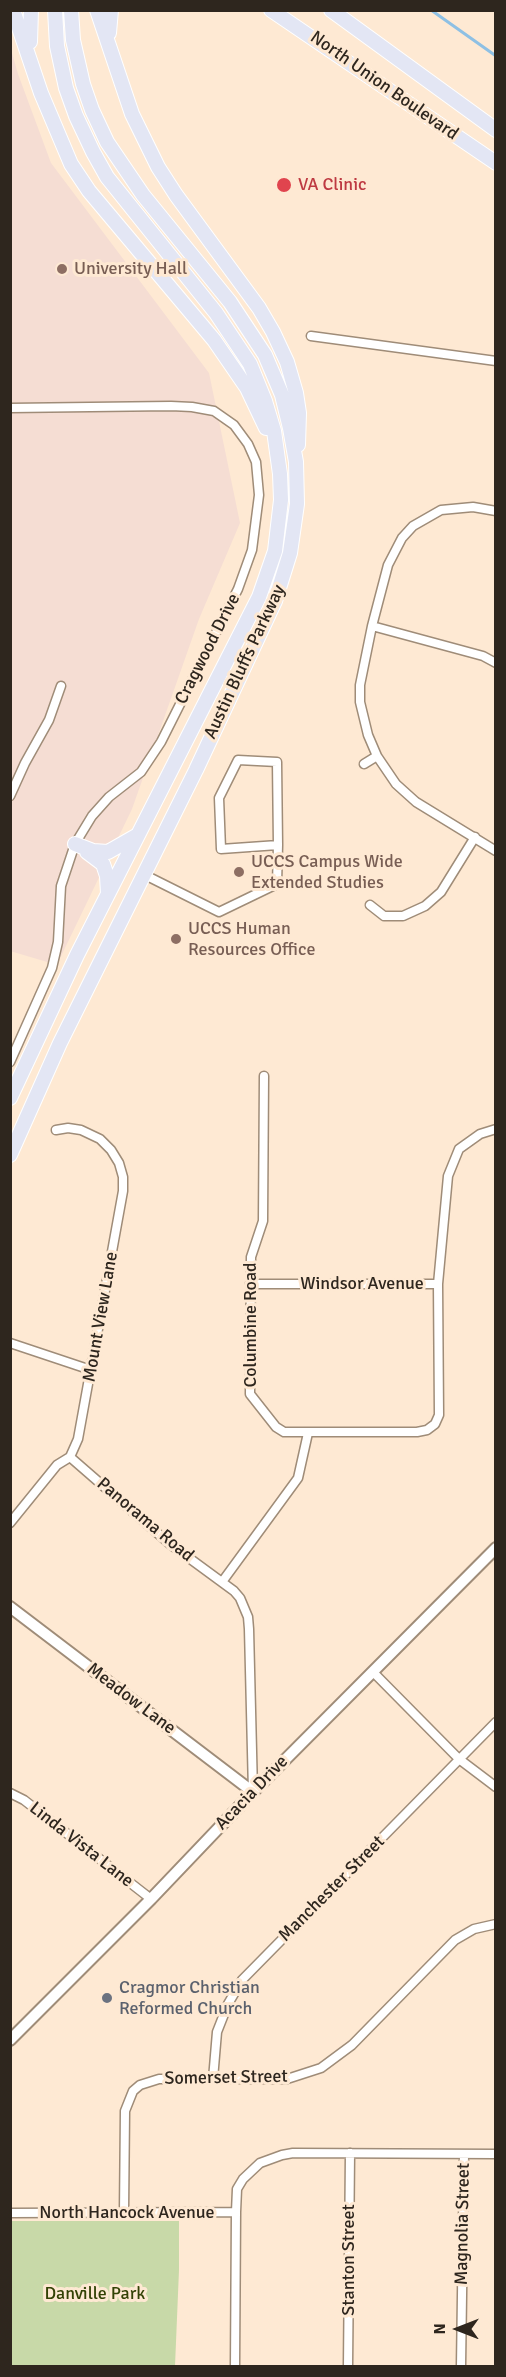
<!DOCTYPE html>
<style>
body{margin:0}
#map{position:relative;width:506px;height:2377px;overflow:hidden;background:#fee9d3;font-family:Signika,sans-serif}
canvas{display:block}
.frame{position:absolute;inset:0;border:12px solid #2e261e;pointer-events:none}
.north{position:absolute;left:428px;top:2299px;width:60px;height:60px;-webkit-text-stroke:4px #fee9d3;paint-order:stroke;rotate:270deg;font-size:16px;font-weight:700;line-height:24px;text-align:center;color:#2e261e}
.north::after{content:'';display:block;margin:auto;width:21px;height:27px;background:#2e261e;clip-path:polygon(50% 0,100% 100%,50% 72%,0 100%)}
</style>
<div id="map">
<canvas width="506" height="2377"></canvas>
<div class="frame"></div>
<div class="north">N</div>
</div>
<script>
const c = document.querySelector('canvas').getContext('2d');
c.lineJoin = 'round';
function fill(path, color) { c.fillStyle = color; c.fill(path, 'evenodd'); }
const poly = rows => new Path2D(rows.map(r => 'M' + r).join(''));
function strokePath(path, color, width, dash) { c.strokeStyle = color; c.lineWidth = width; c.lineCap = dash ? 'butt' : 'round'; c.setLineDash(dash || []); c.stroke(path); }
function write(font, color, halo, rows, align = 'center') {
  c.font = font + ' Signika,sans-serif'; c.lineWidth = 6; c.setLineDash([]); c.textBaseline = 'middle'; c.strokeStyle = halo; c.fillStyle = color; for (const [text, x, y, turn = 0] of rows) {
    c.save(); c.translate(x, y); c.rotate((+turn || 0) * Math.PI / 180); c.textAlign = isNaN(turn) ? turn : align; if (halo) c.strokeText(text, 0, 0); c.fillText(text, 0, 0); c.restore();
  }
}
const education = poly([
 [10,46,18,74,51,163,209,373,240,523,199,619,132,809,11,1060,54,964,10,951]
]);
const green = poly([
 [11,2221,179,2221,179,2270,175,2366,11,2366]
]);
const stream = poly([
 [431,10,496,56]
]);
const minor = poly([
 [311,336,496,361],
 [10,408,171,406,192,407,214,411,234,425,248,444,256,462,259,495,252,550,238,589,161,742,141,772,109,797,92,816,75,844,61,886,58,942,52,968,10,1062],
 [496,511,473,507,441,510,413,526,402,538,388,565,372,626,360,685,360,702,368,735,377,756,396,784,416,802,496,851],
 [372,626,483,656,496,663],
 [364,764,377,756],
 [10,796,25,763,49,720,61,686],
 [143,874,219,912,277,884,278,845,277,762,238,760,219,798,221,849,278,845],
 [370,905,384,916,403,916,425,906,441,892,475,837],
 [264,1076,263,1221,251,1257,250,1394,276,1427,284,1432,417,1432,427,1430,435,1424,439,1415,438,1284,448,1176,459,1149,480,1134,496,1129],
 [250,1284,438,1284],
 [10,1343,91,1370],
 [70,1457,170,1544,234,1591,240,1598,248,1617,249,1629,253,1792],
 [10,1523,57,1465,70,1457,78,1439,123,1191,123,1177,119,1163,111,1150,100,1139,81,1130,68,1128,56,1130],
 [222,1582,298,1478,308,1433],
 [373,1672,459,1759,496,1787],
 [10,1793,24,1800,151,1899],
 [213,2079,217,2032,228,2004,242,1980,496,1722],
 [124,2212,125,2111,133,2091,140,2085,159,2079,287,2079,321,2068,352,2045,455,1940,474,1929,496,1924],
 [10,2213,236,2212,237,2189,243,2179,260,2163,282,2155,293,2153,496,2154],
 [235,2366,236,2212],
 [348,2366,350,2153],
 [461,2366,464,2154]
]);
const tertiary = poly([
 [10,1607,253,1792],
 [10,2040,151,1899,253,1792,496,1548]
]);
const primary = poly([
 [13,10,41,93,71,164,89,191,214,340,247,388,266,428],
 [97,10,132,114,158,167,176,195,259,308,273,332,287,362,296,393,299,413,298,445],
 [271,10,496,163],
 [331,10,496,130],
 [109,33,111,10],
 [30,42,31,10],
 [75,844,93,851,108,852,136,836],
 [87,852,103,864,107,876,108,893],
 [10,1098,77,955,259,597,275,551,281,500,280,474,274,431,265,401,250,364,216,313,107,177,93,152,76,116,66,88,57,46,55,10],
 [10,1155,60,1043,196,770,275,601,290,553,297,504,296,462,290,428,282,395,265,355,230,302,143,195,107,142,92,110,83,84,73,40,71,10]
]);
const markers = [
 [284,185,8,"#e0444e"],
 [62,269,6,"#8d6e63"],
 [239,872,6,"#8d6e63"],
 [176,939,6,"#8d6e63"],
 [107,1998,6,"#6b7280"]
];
const streetNames = [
 ["North Union Boulevard",384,86,35],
 ["Cragwood Drive",208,649,-63],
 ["Austin Bluffs Parkway",245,662,-65],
 ["Windsor Avenue",362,1284],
 ["Mount View Lane",101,1317,-80],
 ["Columbine Road",251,1325,-90],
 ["Panorama Road",145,1520,40],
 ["Meadow Lane",131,1699,37],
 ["Acacia Drive",252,1793,-46],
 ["Linda Vista Lane",81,1845,38],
 ["Manchester Street",332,1889,-45],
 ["Somerset Street",226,2078,-1],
 ["North Hancock Avenue",127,2213],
 ["Magnolia Street",463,2224,-89],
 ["Stanton Street",349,2260,-90]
];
const healthNames = [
 ["VA Clinic",298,185]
];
const educationNames = [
 ["University Hall",74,269],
 ["UCCS Campus Wide",251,862],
 ["Extended Studies",251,883],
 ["UCCS Human",188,929],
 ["Resources Office",188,950]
];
const worshipNames = [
 ["Cragmor Christian",119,1988],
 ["Reformed Church",119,2009]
];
const parkNames = [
 ["Danville Park",95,2294]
];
fill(education, '#f5ddd3');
fill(green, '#c8d9a8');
strokePath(stream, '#8ec0e4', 3);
strokePath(minor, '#9f8c78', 11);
strokePath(tertiary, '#9f8c78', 14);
strokePath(primary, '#fff', 16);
strokePath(minor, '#fff', 8);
strokePath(tertiary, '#fff', 10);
strokePath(primary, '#e3e6f4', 14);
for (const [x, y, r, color] of markers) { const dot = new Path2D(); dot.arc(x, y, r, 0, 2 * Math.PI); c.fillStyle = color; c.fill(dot); strokePath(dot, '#fee9d3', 2); }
write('18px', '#2e261e', '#fee9d3', streetNames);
write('18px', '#be3a42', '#fee9d3', healthNames, 'left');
write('18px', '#785e54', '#fee9d3', educationNames, 'left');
write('18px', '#5b616d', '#fee9d3', worshipNames, 'left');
write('18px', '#334205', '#fee9d3', parkNames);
</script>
